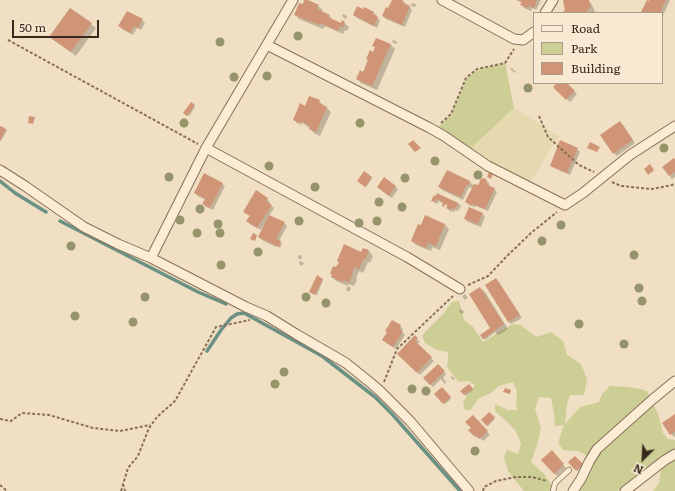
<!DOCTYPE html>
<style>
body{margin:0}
#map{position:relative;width:675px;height:491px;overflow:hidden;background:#f0dfc2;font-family:Literata,serif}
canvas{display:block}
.legend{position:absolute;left:533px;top:12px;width:130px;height:72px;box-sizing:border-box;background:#f7e9d2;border:1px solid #ab9c8a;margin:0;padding:5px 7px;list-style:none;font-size:12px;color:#39291d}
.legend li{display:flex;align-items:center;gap:8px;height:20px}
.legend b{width:20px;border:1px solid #ab9c8a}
.north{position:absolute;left:623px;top:439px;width:40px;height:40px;-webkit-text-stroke:3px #f7e9d2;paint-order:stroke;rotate:204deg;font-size:11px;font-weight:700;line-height:16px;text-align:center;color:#39291d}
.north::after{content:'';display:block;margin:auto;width:14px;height:18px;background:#39291d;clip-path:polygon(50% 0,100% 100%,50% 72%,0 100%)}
.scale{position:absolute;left:12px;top:20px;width:87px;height:18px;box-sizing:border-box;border:2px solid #39291d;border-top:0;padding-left:5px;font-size:12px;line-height:14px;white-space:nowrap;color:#39291d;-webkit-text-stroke:3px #f7e9d2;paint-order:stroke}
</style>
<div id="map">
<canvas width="675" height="491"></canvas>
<ul class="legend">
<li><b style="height:5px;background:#faecd5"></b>Road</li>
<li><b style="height:11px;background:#ccce95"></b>Park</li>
<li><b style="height:11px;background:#cf9576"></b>Building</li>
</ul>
<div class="north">N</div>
<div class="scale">50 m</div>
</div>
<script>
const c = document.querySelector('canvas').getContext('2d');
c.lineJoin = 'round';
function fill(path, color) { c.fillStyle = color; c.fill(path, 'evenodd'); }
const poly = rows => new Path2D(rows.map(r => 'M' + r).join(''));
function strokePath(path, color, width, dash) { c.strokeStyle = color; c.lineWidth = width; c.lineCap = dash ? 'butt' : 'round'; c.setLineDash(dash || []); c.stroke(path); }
const farmland = poly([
 [514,108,559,136,531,181,507,171,470,149]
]);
const green = poly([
 [505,63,514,108,470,149,437,128,451,115,467,78,477,70],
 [459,301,464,320,473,327,483,342,513,324,521,325,536,337,551,332,563,341,567,355,581,364,587,379,584,395,570,395,567,404,565,424,580,407,599,402,602,394,610,386,628,387,640,389,647,391,658,414,663,433,668,439,675,440,675,491,653,491,659,483,663,456,618,491,578,491,587,456,578,451,563,450,558,443,564,425,555,426,554,413,551,398,539,397,535,409,541,428,537,445,531,462,544,474,556,491,524,491,508,471,504,457,507,450,518,454,521,443,515,430,504,419,495,411,495,404,508,410,517,410,516,402,517,392,513,382,499,386,491,393,478,399,471,410,465,410,463,402,475,385,469,381,459,382,447,367,448,358,448,352,437,350,425,343,422,336,427,330,443,314,452,302]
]);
const shadow = poly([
 [305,0,318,6,323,10,322,12,329,15,333,20,341,24,344,23,349,27,347,31,345,30,343,34,325,26,323,29,299,19,295,14,303,5],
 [393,0,402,0,405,3,405,5,410,7,412,10,405,27,386,19,383,16,389,9],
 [517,0,541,0,536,10,532,8,531,11,524,8,522,5,522,3],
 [563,0,588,0,592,5,595,12,594,13,564,13,566,10],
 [651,0,670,0,662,18,662,13,644,13],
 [412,3,416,4,415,7,411,6],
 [364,8,374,13,377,16,376,17,380,20,377,28,357,18,354,15,364,10],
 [343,14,347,16,346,19,342,16],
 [142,20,145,23,141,30,137,28,133,35,122,29,120,26],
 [91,24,96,28,76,56,55,41,50,37],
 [377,39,391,45,395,49,377,90,361,83,357,79,363,73,368,61,367,59,373,53,376,48,374,46],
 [393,40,397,42,396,44,392,42],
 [512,68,516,72,515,73,510,69],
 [559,83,565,83,577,94,570,102,555,87],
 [319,101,324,106,323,106,327,108,331,112,320,136,314,133,310,129,310,128,306,126,305,127,298,124,294,120],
 [298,121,306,125,305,127,298,123],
 [191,104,195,107,189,116,185,113],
 [623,125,635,143,617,156,614,153],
 [0,129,6,129,7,130,1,141,0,141],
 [577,149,580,152,570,175,554,168,551,165],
 [675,160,675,177,672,179,663,167],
 [447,171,470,182,474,186,478,186,486,180,489,183,490,187,494,189,497,192,488,211,476,206,475,207,469,205,466,202,473,189,469,187,463,200,442,190,440,187],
 [371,178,372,179,366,187,359,182],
 [222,184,225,186,213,210,206,207,204,204,206,200,198,196,195,193],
 [395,186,398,189,392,198,381,190],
 [437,194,458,203,461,206,458,211,455,210,454,212,450,211,447,208,448,206,439,201,437,204,435,203,433,200,436,197],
 [267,199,270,202,269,204,274,208,269,216,284,223,287,226,279,241,282,243,280,248,277,246,276,247,262,240,259,237,264,227,263,226,261,230,250,224,247,221,250,216,244,211],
 [482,214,485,216,481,227,468,222,465,219],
 [445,225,449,229,440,250,432,247,431,251,416,245,412,241],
 [363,249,369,251,373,256,370,263,368,262,363,273,359,271,356,278,357,280,354,286,348,284,348,286,336,281,332,277,333,275,331,273,362,253],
 '298 257a2 2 0 1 1 4 0a2 2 0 1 1-4 0Z',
 [300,261,304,263,302,266,299,264],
 [322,279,323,280,317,295,310,291],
 [496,279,499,282,522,318,511,324,508,321],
 [348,286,351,288,349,292,346,290],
 [480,288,485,292,508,329,498,335,495,332,485,340,482,336,492,328],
 [465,294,468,298,465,300,462,296],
 [460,309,464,311,463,314,459,312],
 [400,326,403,329,401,331,405,335,396,349,386,343],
 [415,337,420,342,417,344,434,361,420,375,399,354],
 [438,365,446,374,443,378,446,382,445,384,444,383,441,379,433,387,424,378],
 [451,376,455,378,454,380,451,378],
 [469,385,473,390,466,396,461,391],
 [442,388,451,399,445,404,436,394],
 [489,413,495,419,488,426,482,420],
 [675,416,675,436,674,437,663,423],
 [476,419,490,435,483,441,479,437,477,438,474,436],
 [552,452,566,468,557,476,542,460],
 [575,457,584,466,578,471,570,462]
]);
const stream = poly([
 [0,181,15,193,46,212],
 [60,221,198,292,226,304],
 [207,351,221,330,231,318,237,314,244,313,322,356,375,397,392,414,460,491]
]);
const building = poly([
 [304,0,308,0,319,5,317,9,330,15,328,17,341,23,342,20,345,22,343,28,340,26,338,31,320,23,319,25,294,15,299,3,303,4],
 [392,0,403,0,402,2,410,6,402,25,382,16,386,7,388,8],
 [516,0,537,0,534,8,529,6,528,8,520,5,522,2],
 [563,0,589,0,591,7,585,13,562,13,565,10],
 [647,0,649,1,649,0,666,0,660,13,643,13,641,12],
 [357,6,363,9,364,7,374,12,373,14,378,17,374,26,353,15],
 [70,8,92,23,71,52,49,37],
 [127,11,143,19,138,28,134,26,130,33,118,26],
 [376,38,391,44,372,86,356,79,360,70,363,72,368,60,366,59,370,50,373,52,375,47,372,46],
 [557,83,567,83,575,91,566,100,553,87],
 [309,96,320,100,319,103,327,107,316,132,309,129,310,126,302,122,301,124,293,120,300,103,305,106],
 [191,102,195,105,187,116,183,113],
 [29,116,35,117,33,124,28,123],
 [620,121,633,140,613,154,600,135],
 [1,126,6,129,0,141,0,127],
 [413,140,421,148,415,152,408,144],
 [560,140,578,148,567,173,550,166],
 [590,142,600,147,597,152,587,148],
 [674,158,675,159,675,172,669,176,662,167],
 [650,164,654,170,648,175,644,169],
 [447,170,470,181,468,186,466,185,461,197,438,187],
 [490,170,494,172,491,179,487,177],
 [364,171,372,177,365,187,357,181],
 [204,173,223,183,210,208,202,204,205,199,194,193],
 [384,177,396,186,389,196,377,187],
 [483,178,486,179,487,185,495,188,485,209,473,204,472,205,465,202,474,184,478,185,479,184,480,180],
 [256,190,268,198,266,201,272,205,257,228,246,221,250,216,243,212],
 [437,193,458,203,455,209,452,208,451,210,446,208,448,205,445,204,444,207,442,206,443,202,436,199,435,202,431,201,434,195,436,196],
 [469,207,483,213,478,224,464,219],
 [269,215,285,222,276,239,281,241,279,247,258,237],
 [425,215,445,224,436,246,428,243,426,248,411,241,418,224,421,225],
 [253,233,257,235,255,241,250,239],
 [344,244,361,252,363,248,369,250,366,259,364,258,359,269,354,267,352,274,353,274,349,283,344,280,343,282,331,277,332,274,330,274,333,266,336,267,339,262,337,261],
 [317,275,323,279,315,295,309,292],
 [496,278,520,315,508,322,485,285],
 [480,287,504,324,483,339,480,335,490,328,469,294],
 [392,320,401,325,399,329,403,331,393,347,382,340,387,332,385,331],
 [415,335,418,338,415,341,432,357,417,373,397,354],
 [438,364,445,371,430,385,423,378],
 [469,384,473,389,464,395,460,391],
 [442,387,451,397,443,404,434,394],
 [505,388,511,390,510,394,503,392],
 [489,412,495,417,487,426,481,420],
 [675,414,675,432,670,435,662,423],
 [473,415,488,431,479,439,476,435,474,436,468,430,471,428,465,422],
 [552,450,564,464,554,474,541,460],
 [575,456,583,464,576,471,568,462]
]);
const path = poly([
 [8,40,198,144],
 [539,116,548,137,579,165,594,172],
 [441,123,451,114,466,78,477,69,505,63,514,49],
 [612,182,621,186,652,189,672,185,675,184],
 [468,285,488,276,507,256,531,233,557,212],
 [384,382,397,349,453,296],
 [0,419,11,421,22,413,49,415,93,428,120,431,150,425],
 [123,484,125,491],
 [0,485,7,491],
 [121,491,128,468,138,456,149,428,157,417,175,401,216,327,250,320],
 [483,491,484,487,496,481,516,477,532,477,547,481]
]);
const lane = poly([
 [553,491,555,483,569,470]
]);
const street = poly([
 [442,0,514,39,523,40,534,32],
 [545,13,553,0],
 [267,45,430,128,444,136,488,166,565,205,583,193,630,155,675,126],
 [206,148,407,257,460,289],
 [0,170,25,186,84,227,118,244,151,258,246,307,267,316,296,334,346,363,372,384,380,391,410,421,469,491],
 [151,258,206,148,293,0],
 [573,491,581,479,589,462,597,449,653,399,675,381],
 [625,491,665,460,675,454]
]);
const trees = [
 [298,36],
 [220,42],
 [267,76],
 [234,77],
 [528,88],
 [184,123],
 [360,123],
 [664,148],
 [435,161],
 [269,166],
 [478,175],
 [169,177],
 [405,178],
 [315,187],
 [379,202],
 [402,207],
 [200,209],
 [180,220],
 [299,221],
 [377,221],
 [359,223],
 [218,224],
 [561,225],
 [197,233],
 [220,233],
 [542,241],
 [71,246],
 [258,252],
 [634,255],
 [221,265],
 [639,288],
 [145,297],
 [306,297],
 [642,301],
 [326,303],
 [75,316],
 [133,322],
 [579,324],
 [624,344],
 [284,372],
 [275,384],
 [412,389],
 [426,391],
 [475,451]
];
fill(farmland, '#e6d9af');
fill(green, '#ccce95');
fill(shadow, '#0003');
strokePath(stream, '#6b9184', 3.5);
fill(building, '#cf9576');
strokePath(lane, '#8a6f58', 6);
strokePath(street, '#8a6f58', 11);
strokePath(path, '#8a6f58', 2, [3, 2]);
strokePath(lane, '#faecd5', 4.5);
strokePath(street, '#faecd5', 9);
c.fillStyle = '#96946b';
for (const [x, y] of trees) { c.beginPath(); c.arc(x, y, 4.5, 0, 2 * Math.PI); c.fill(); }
</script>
